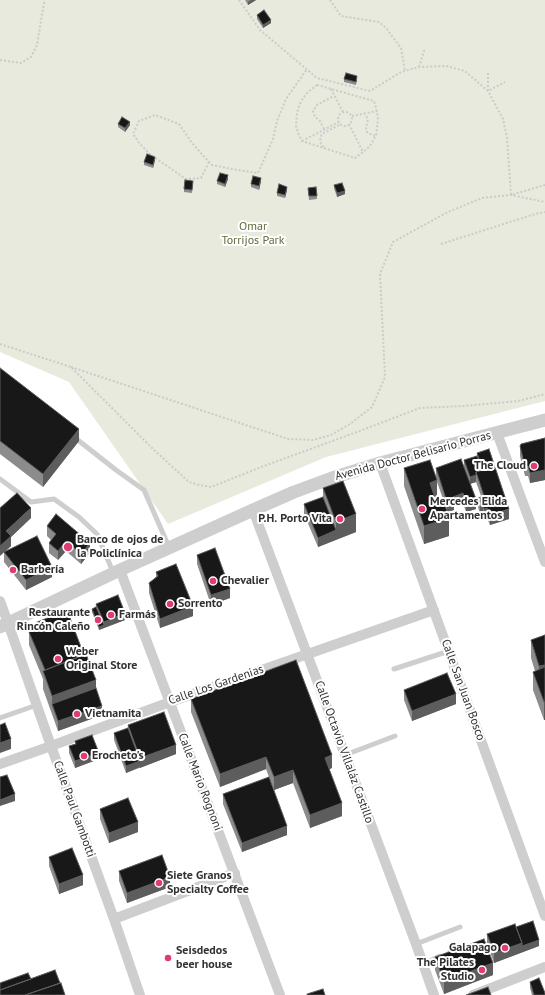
<!DOCTYPE html>
<meta charset="utf-8">
<style>
body{margin:0}
canvas{display:block;background:#fff}
</style>
<canvas width="545" height="995"></canvas>
<script>
const c = document.querySelector('canvas').getContext('2d');
c.lineJoin = 'round';
function fill(path, color) { c.fillStyle = color; c.fill(path, 'evenodd'); }
const poly = rows => new Path2D(rows.map(r => 'M' + r).join(''));
function strokePath(path, color, width, dash) { c.strokeStyle = color; c.lineWidth = width; c.lineCap = dash ? 'butt' : 'round'; c.setLineDash(dash || []); c.stroke(path); }
function write(font, color, halo, rows, align = 'center') {
  c.font = font + ' "PT Sans",sans-serif'; c.lineWidth = 4; c.setLineDash([]); c.textBaseline = 'middle'; c.strokeStyle = halo; c.fillStyle = color; for (const [text, x, y, turn = 0] of rows) {
    c.save(); c.translate(x, y); c.rotate((+turn || 0) * Math.PI / 180); c.textAlign = isNaN(turn) ? turn : align; if (halo) c.strokeText(text, 0, 0); c.fillText(text, 0, 0); c.restore();
  }
}
const green = poly([
 [0,0,545,0,545,401,326,457,168,524,69,382,0,352]
]);
const path = poly([
 [239,0,260,30,317,78,370,91,401,72,419,67,446,66,465,71,488,91,503,119,507,138,511,195,545,185],
 [330,0,341,16,379,22,386,28,401,48,405,71],
 [0,60,21,63,31,57,37,45,44,3,45,0],
 [419,67,425,48],
 [488,73,488,91,505,82],
 [317,85,374,101,377,111,378,120,376,135,370,146,363,152,355,158,302,141,298,133,296,126,297,113,300,104,303,98,308,92,317,85],
 [331,89,343,112],
 '338 119a7 7 0 1 1 14 0a7 7 0 1 1-14 0Z',
 [364,113,368,119,366,128,366,131,368,133,375,136],
 [352,116,377,111],
 [349,124,363,152],
 [324,129,320,121,315,117,313,111,317,105,334,96],
 [302,141,339,122],
 [324,147,321,144,320,138,322,134,341,124],
 [209,162,201,178,186,179,151,155,140,144,133,134,139,121,155,115,179,124,192,143,209,162,212,165,237,170,258,173,273,139,277,121,286,99,307,69],
 [441,244,535,214,545,212],
 [0,344,71,367,153,449,189,482,199,485,211,487,264,466,357,432,420,408,464,406,518,401,545,394],
 [71,367,288,439,313,440,331,435,350,424,372,407,385,377,380,274,393,242,448,212,482,198,511,195,545,202]
]);
const service = poly([
 [74,437,116,470,144,490,169,547],
 [0,479,31,502,54,499,79,517,97,534,113,572],
 [394,669,449,651],
 [0,718,37,705],
 [345,755,395,736],
 [416,944,460,927],
 [450,952,463,947],
 [423,964,440,956]
]);
const minor = poly([
 [497,433,545,562],
 [380,463,545,916],
 [253,510,345,755,416,944,434,995],
 [120,570,280,995],
 [0,601,8,623,51,746,114,919,140,995],
 [0,764,51,746,170,702,434,610],
 [114,919,235,873],
 [473,995,545,967]
]);
const tertiary = poly([
 [0,627,120,570,253,510,294,492,332,478,380,463,545,420]
]);
const wall = poly([
 [245,0,256,0,248,5],
 [257,15,271,23,263,28,257,19],
 [344,79,357,80,356,85,344,82],
 [118,124,130,125,125,132,118,127],
 [155,160,153,168,144,165,144,162],
 [228,179,225,187,217,184,217,181],
 [261,181,259,190,251,187,251,184],
 [193,184,192,193,184,192,184,189],
 [334,185,345,194,337,197,334,188],
 [316,187,317,199,309,200,308,188],
 [287,190,285,198,277,196,277,193],
 [0,368,79,441,43,487,0,454],
 [545,438,545,480,530,483,528,476,525,476,520,456,520,446],
 [477,453,509,519,490,525,487,518,484,519,483,513,480,514,478,507,478,498,481,496,476,482,470,484,476,509,466,512,463,503,454,506,454,510,447,512,449,536,424,544,404,486,404,468,436,476,436,468,464,467,464,460,477,456],
 [437,482,443,499,436,501,436,499,437,498],
 [323,488,356,532,318,547,304,514,304,504,323,497],
 [0,508,31,518,11,537,11,546,6,551,52,577,26,590,4,562,4,553],
 [47,526,90,553,81,564,66,551,58,560,49,553,49,543,51,540,47,536],
 [197,555,230,598,211,605,197,564],
 [156,572,193,616,160,628,149,593,149,583,156,577],
 [96,604,125,620,99,630,92,612,92,609,96,607],
 [29,632,96,688,102,715,58,731,43,689,43,679,29,645],
 [545,635,545,720,544,720,533,690,533,672,535,671,531,658,531,640],
 [404,690,456,704,412,721,404,700],
 [191,699,332,768,329,769,342,816,310,828,293,783,274,790,266,769,220,787,191,712],
 [128,725,176,754,126,773,114,740,114,733,128,728],
 [75,741,99,759,75,768,69,753,69,746,75,744],
 [223,794,287,835,242,852,223,804],
 [100,809,138,832,109,843,100,819],
 [49,857,83,885,59,894,49,866],
 [119,871,170,887,127,903,119,881],
 [516,927,539,946,494,963,487,944,487,934],
 [435,957,493,975,444,994,435,970],
 [530,982,545,995,532,995,530,988]
]);
const shadedWall = poly([
 [251,0,256,0,248,5,248,2],
 [271,20,271,23,263,28,263,25],
 [130,122,130,125,125,132,125,128],
 [155,157,155,160,153,168,153,165],
 [228,175,228,179,225,187,225,184],
 [261,178,261,181,259,190,259,186],
 [287,187,287,190,285,198,285,195],
 [345,191,345,194,337,197,337,193],
 [79,429,79,441,43,487,43,474],
 [545,470,545,480,530,483,530,473],
 [476,475,476,482,470,484,470,477],
 [437,480,437,498,430,500,430,483],
 [463,493,463,503,454,506,454,510,447,512,447,502,453,497],
 [476,499,476,509,466,512,466,502],
 [480,504,483,504,483,513,480,514],
 [31,508,31,518,11,537,11,546,0,556,0,546,6,531],
 [487,508,487,518,484,519,484,509],
 [509,509,509,519,490,525,490,515],
 [356,514,356,532,318,547,318,538,336,530,336,522],
 [449,518,449,536,424,544,424,526],
 [66,541,66,551,58,560,58,551],
 [90,543,90,553,81,564,81,554],
 [52,567,52,577,26,590,26,580],
 [230,589,230,598,211,605,211,595],
 [193,606,193,616,160,628,160,619],
 [125,613,125,620,104,628,104,622],
 [104,625,104,628,99,630,99,627],
 [545,665,545,682,539,684,539,666],
 [96,680,96,698,52,704,52,696],
 [456,694,456,704,412,721,412,711],
 [544,702,545,702,545,720,544,720],
 [102,706,102,715,58,731,58,721],
 [11,739,11,749,0,753,0,743],
 [176,745,176,754,140,768,140,758],
 [99,753,99,759,75,768,75,761],
 [332,755,332,768,325,771,325,758],
 [266,757,266,769,220,787,220,774],
 [140,761,140,767,126,773,126,766],
 [293,770,293,783,274,790,274,777],
 [15,794,15,801,0,806,0,800],
 [342,803,342,816,310,828,310,815],
 [138,822,138,832,109,843,109,833],
 [287,826,287,835,242,852,242,843],
 [83,875,83,885,59,894,59,884],
 [170,877,170,887,127,903,127,893],
 [539,940,539,946,494,963,494,953,522,943],
 [493,963,493,975,444,994,444,981]
]);
const building = poly([
 [264,10,271,20,263,25,257,15,264,10],
 [346,73,357,76,356,82,344,79,346,73],
 [122,117,130,122,125,128,118,124,122,117],
 [147,154,155,157,153,165,144,162,147,154],
 [220,173,228,175,225,184,217,181,220,173],
 [253,176,261,178,259,186,251,184,253,176],
 [185,180,193,181,192,190,184,189,185,180],
 [342,183,345,191,337,193,334,185,342,183],
 [279,184,287,187,285,195,277,193,279,184],
 [316,187,317,196,309,196,308,188,316,187],
 [0,368,79,429,43,474,0,441,0,368],
 [545,438,545,470,530,473,528,466,525,467,520,446,521,444,545,438],
 [489,449,509,509,490,515,487,508,484,509,483,504,480,504,478,498,484,496,476,472,483,470,477,453,489,449],
 [477,456,482,470,476,472,476,475,470,477,464,460,477,456],
 [461,459,476,499,466,502,463,493,453,497,454,500,447,502,436,468,461,459],
 [430,460,437,480,430,483,436,501,443,499,449,518,424,526,404,468,430,460],
 [343,481,356,514,336,522,323,488,343,481],
 [17,493,31,508,6,531,11,536,0,546,0,508,17,493],
 [323,497,336,530,318,538,304,504,323,497],
 [56,514,90,543,81,554,66,541,58,551,49,543,56,534,47,526,56,514],
 [37,536,52,567,26,580,4,552,37,536],
 [215,548,230,589,211,595,197,555,215,548],
 [176,564,193,606,160,619,149,583,158,576,156,572,176,564],
 [118,595,125,613,104,622,96,604,118,595],
 [96,607,104,625,99,627,92,609,96,607],
 [67,610,84,655,45,670,29,632,35,623,67,610],
 [545,635,545,665,539,666,531,640,545,635],
 [86,654,96,680,52,696,43,671,86,654],
 [296,660,332,755,325,758,342,803,310,815,293,770,274,777,266,757,220,774,191,699,296,660],
 [545,667,545,702,544,702,533,672,545,667],
 [447,673,456,694,412,711,404,690,447,673],
 [96,688,102,706,58,721,52,704,96,688],
 [164,712,176,745,140,758,128,725,164,712],
 [5,723,11,739,0,743,0,725,5,723],
 [128,728,140,761,126,766,114,733,128,728],
 [92,735,99,753,75,761,69,746,76,744,75,741,92,735],
 [7,775,15,794,0,800,0,777,7,775],
 [269,777,287,826,242,843,223,794,269,777],
 [128,798,138,822,109,833,100,809,128,798],
 [72,848,83,875,59,884,49,857,72,848],
 [162,855,170,877,127,893,119,871,162,855],
 [533,921,539,940,522,946,522,943,516,927,533,921],
 [515,924,522,943,494,953,487,934,515,924],
 [484,939,493,963,444,981,435,957,484,939],
 [55,970,60,983,25,995,0,995,0,990,55,970],
 [28,973,31,979,0,990,0,983,28,973],
 [539,978,545,993,545,995,534,995,530,982,539,978],
 [61,983,65,995,25,995,61,983],
 [488,987,491,995,466,995,488,987],
 [323,989,325,995,307,995,307,994,323,989]
]);
const markers = [
 [534,466,4,"#e03c73"],
 [422,509,4,"#e03c73"],
 [340,519,4,"#e03c73"],
 [68,547,5,"#e03c73"],
 [13,570,4,"#e03c73"],
 [213,581,4,"#e03c73"],
 [170,604,4,"#e03c73"],
 [111,615,4,"#e03c73"],
 [98,620,4,"#e03c73"],
 [58,659,4,"#e03c73"],
 [77,714,4,"#e03c73"],
 [84,756,4,"#e03c73"],
 [159,883,4,"#e03c73"],
 [505,948,4,"#e03c73"],
 [168,958,4,"#e03c73"],
 [482,970,4,"#e03c73"]
];
const parkNames = [
 ["Omar",253,227],
 ["Torrijos Park",253,241]
];
const streetNames = [
 ["Avenida Doctor Belisario Porras",413,456,-15],
 ["Calle Los Gardenias",216,685,-19],
 ["Calle San Juan Bosco",463,690,70],
 ["Calle Octavio Villaláz Castillo",344,752,70],
 ["Calle Mario Rognoni",200,782,69],
 ["Calle Paul Gambotti",74,809,70]
];
const poiNames = [
 ["The Cloud",526,466,"right"],
 ["Mercedes Elida",430,502],
 ["Apartamentos",430,516],
 ["P.H. Porto Vita",332,519,"right"],
 ["Banco de ojos de",77,540],
 ["la Policlínica",77,554],
 ["Barbería",21,570],
 ["Chevalier",221,581],
 ["Sorrento",178,604],
 ["Restaurante",90,613,"right"],
 ["Rincón Caleño",90,627,"right"],
 ["Farmás",119,615],
 ["Weber",66,652],
 ["Original Store",66,666],
 ["Vietnamita",85,714],
 ["Erocheto's",92,756],
 ["Siete Granos",167,876],
 ["Specialty Coffee",167,890],
 ["Galapago",497,948,"right"],
 ["Seisdedos",176,951],
 ["beer house",176,965],
 ["The Pilates",474,963,"right"],
 ["Studio",474,977,"right"]
];
fill(green, '#e8eadd');
strokePath(path, '#cbcbcb', 2, [2, 2]);
strokePath(service, '#cecece', 5);
strokePath(minor, '#cecece', 10);
strokePath(tertiary, '#cecece', 13);
fill(wall, '#8c8c8c');
fill(shadedWall, '#5d5d5d');
fill(building, '#181818');
strokePath(building, '#5d5d5d', 1);
for (const [x, y, r, color] of markers) { const dot = new Path2D(); dot.arc(x, y, r, 0, 2 * Math.PI); c.fillStyle = color; c.fill(dot); strokePath(dot, '#fff', 1.5); }
write('12px', '#606c3f', '#fff', parkNames);
write('12px', '#313131', '#fff', streetNames);
write('bold 12px', '#313131', '#fff', poiNames, 'left');
</script>
